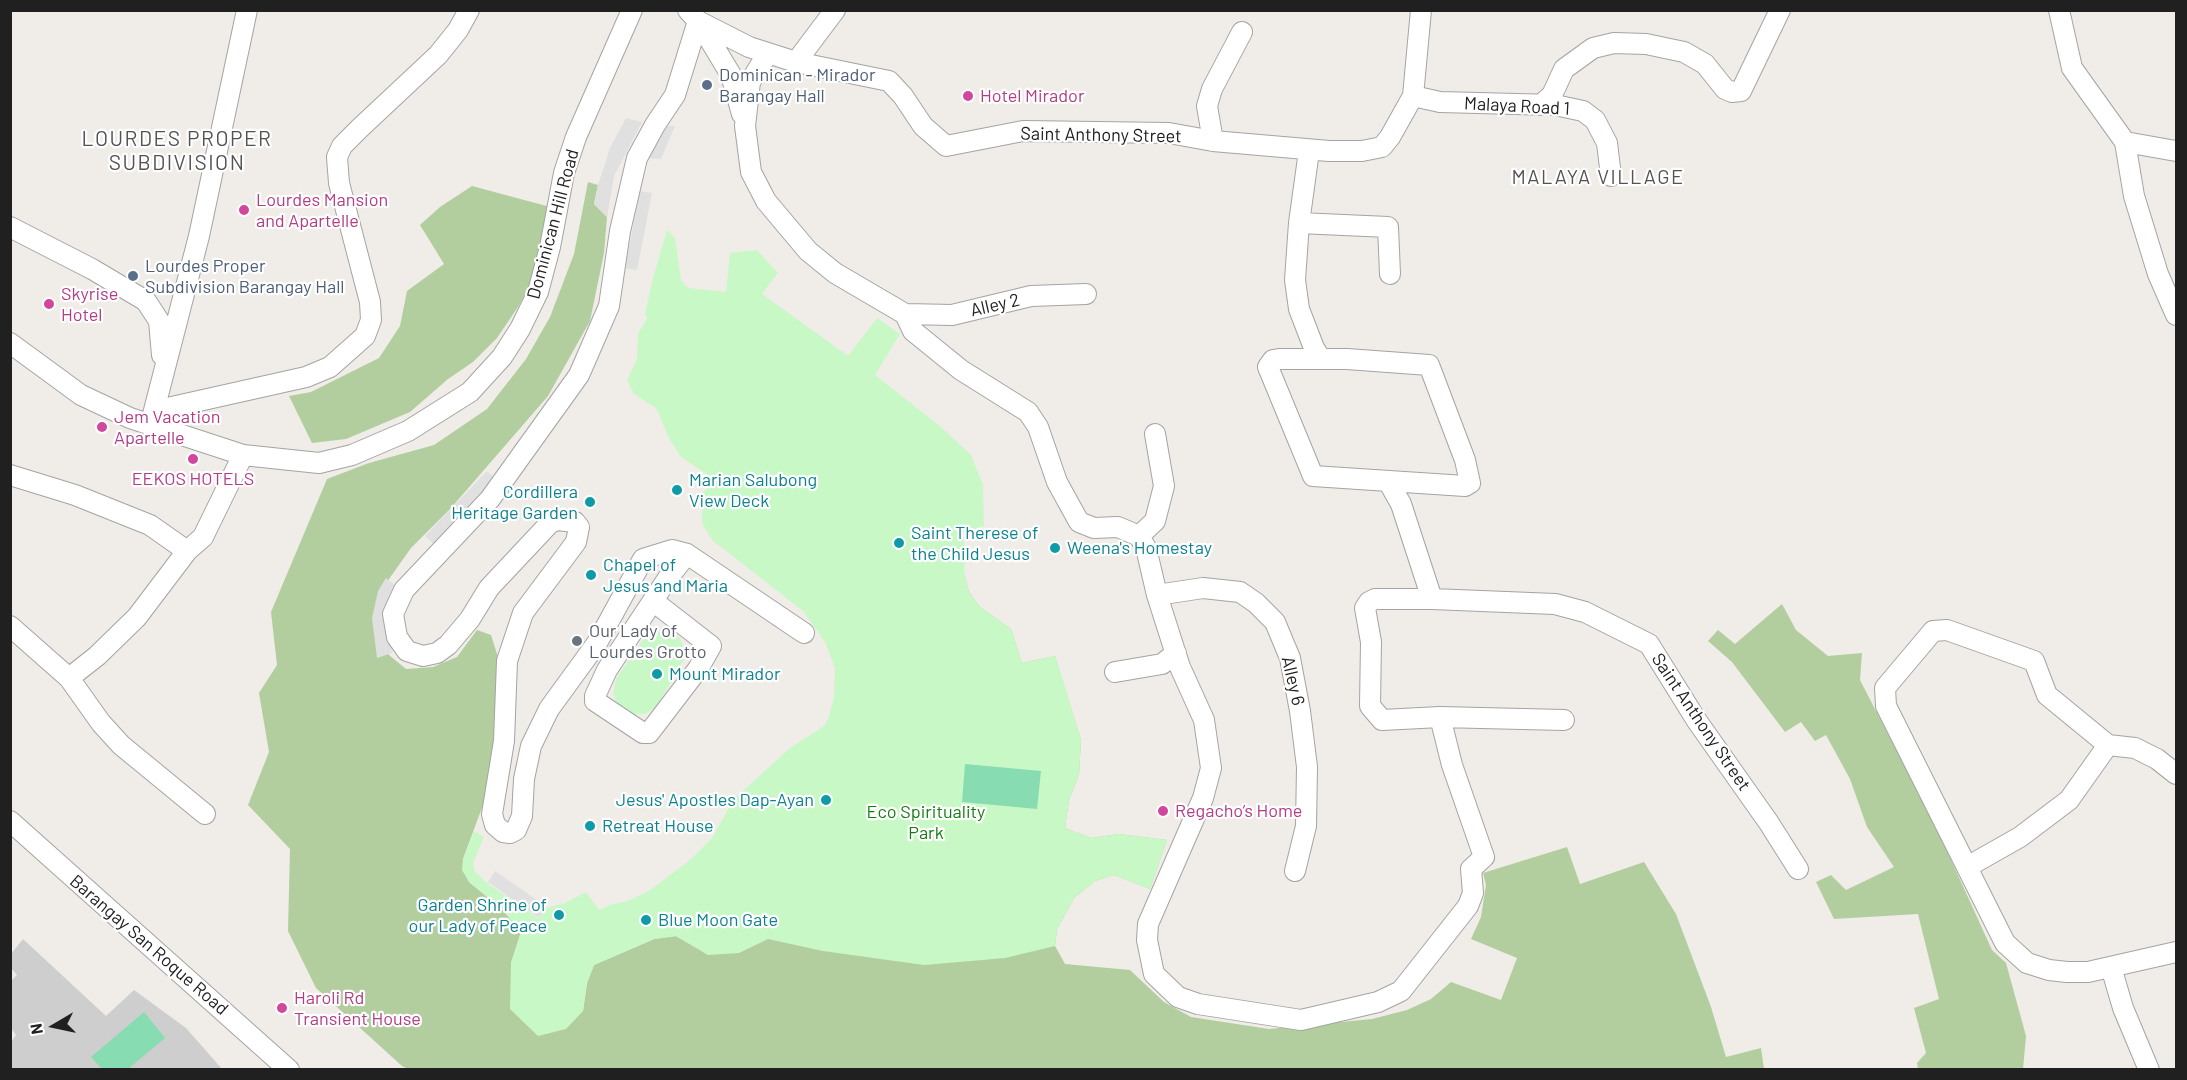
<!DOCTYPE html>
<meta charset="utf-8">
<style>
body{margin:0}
#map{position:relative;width:2187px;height:1080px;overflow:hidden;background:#f0ece7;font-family:Barlow,sans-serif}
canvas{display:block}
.frame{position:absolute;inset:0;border:12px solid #202020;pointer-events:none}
.north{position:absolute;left:24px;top:996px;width:60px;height:60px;-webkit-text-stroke:4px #fff;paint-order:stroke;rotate:261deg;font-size:16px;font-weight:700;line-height:24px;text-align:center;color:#202020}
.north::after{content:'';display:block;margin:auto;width:21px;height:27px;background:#202020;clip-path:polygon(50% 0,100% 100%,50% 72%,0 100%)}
</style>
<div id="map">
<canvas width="2187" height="1080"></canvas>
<div class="frame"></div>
<div class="north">N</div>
</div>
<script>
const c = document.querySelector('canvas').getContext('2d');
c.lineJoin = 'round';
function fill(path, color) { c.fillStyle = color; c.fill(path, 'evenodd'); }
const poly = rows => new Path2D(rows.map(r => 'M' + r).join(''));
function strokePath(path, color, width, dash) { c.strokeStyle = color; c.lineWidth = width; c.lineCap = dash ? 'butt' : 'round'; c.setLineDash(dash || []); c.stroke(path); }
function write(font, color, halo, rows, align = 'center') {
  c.font = font + ' Barlow,sans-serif'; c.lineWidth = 4.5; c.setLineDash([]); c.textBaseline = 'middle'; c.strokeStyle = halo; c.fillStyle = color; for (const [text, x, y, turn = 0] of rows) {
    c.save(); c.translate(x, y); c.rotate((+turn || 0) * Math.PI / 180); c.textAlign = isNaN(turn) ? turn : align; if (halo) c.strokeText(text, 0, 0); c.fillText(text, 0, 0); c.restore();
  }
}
const religious = poly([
 [23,939,106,1016,134,990,186,1028,222,1069,11,1069,11,1042,16,1035,11,1028,10,982,17,975,11,968,11,954]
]);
const forest = poly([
 [588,182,598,185,594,204,607,217,604,253,590,321,548,396,451,508,411,548,389,579,385,614,389,655,406,669,433,667,457,657,477,630,491,635,498,657,492,767,483,805,463,859,469,882,502,909,521,932,511,963,583,1011,587,983,594,965,654,939,676,936,709,955,985,750,964,573,969,592,980,607,1011,629,1022,663,1055,656,1081,740,1079,775,1069,800,1065,828,1091,838,1119,834,1167,840,1150,889,1114,875,1095,881,1074,898,1057,929,1055,946,1065,964,1130,970,1164,1002,1191,1017,1269,1029,1372,1019,1407,1010,1431,999,1451,982,1501,1000,1517,958,1471,939,1481,917,1486,885,1483,873,1567,847,1580,884,1644,862,1676,914,1711,1007,1726,1057,1761,1048,1764,1069,408,1069,402,1066,316,988,288,931,290,849,248,805,269,752,259,693,277,665,271,612,327,479,369,463,434,445,487,409,526,359,550,317,574,254],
 [472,186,554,208,534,277,518,307,497,338,473,362,448,379,410,412,346,439,312,443,289,396,311,392,379,358,400,326,407,291,444,264,420,225,440,207],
 [1782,604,1796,630,1828,656,1862,653,1860,680,1937,829,1992,950,2006,963,2026,1036,2023,1069,1918,1069,1917,1063,1926,1053,1914,1008,1939,999,1918,914,1834,919,1816,882,1831,875,1846,890,1894,867,1867,827,1850,779,1826,735,1815,741,1801,722,1785,732,1732,662,1708,641,1718,630,1735,644]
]);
const park = poly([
 [667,230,675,238,681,280,688,288,726,292,730,253,757,250,778,273,762,294,848,356,877,318,900,334,875,375,941,427,971,455,983,485,984,526,962,533,966,556,964,573,969,592,980,607,1011,629,1022,663,1055,656,1064,683,1081,740,1079,775,1069,800,1065,828,1091,838,1119,834,1167,840,1150,889,1114,875,1095,881,1074,898,1057,929,1055,946,1005,958,924,965,823,951,768,939,739,953,708,955,676,936,654,939,594,965,587,983,583,1011,566,1029,538,1036,510,1009,511,963,521,932,502,909,469,882,462,870,463,859,474,831,484,837,473,863,475,872,487,883,539,919,547,908,565,903,586,892,599,910,609,905,628,901,649,891,690,860,712,838,734,799,790,748,823,727,828,720,834,697,835,668,825,642,803,611,712,540,702,523,702,493,717,481,681,457,669,438,656,408,634,394,627,380,637,359,638,334,647,318,645,314,653,278],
 [663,629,680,638,685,651,685,658,656,707,645,714,632,714,620,707,616,701,613,694,616,679,646,636]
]);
const pitch = poly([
 [965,764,1041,771,1037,809,962,802],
 [144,1012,165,1038,128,1069,102,1069,91,1057]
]);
const parking = poly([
 [626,118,642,122,614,176,607,217,594,204,598,185,610,148],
 [663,126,675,126,661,159,648,158],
 [640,191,652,193,637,270,625,268],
 [487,471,497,481,436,546,425,536],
 [386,578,398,587,390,595,386,618,392,653,377,658,372,618,378,591],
 [495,871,547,907,539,918,488,882]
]);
const minor = poly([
 [688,10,698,21,749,47,796,62,889,81,903,96,923,126,946,146,1023,131,1169,133,1213,141,1329,151,1362,151,1382,147,1390,137,1413,96,1421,10],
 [2059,10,2072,68,2125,142,2134,196,2158,274,2176,315],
 [698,21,675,95,655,125,637,158,620,231,609,306,579,375,490,499,404,590,393,614,397,637,407,651,423,656,437,653,448,645,470,619,489,588,550,523,558,520,575,522,579,527,576,542,523,613,507,661,504,741,492,814,495,825,503,832,510,833,516,830,522,816,524,779,531,746,549,709,597,643,643,559,672,550,687,554,804,633],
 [699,22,731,75,742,114],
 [768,53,750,82,745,126,751,172,766,201,808,251,835,273,905,314,913,331,961,370,1028,412,1038,427,1057,482,1079,522,1094,528,1118,527,1139,536,1146,548,1157,595,1180,667,1204,720,1211,768,1203,798,1148,924,1147,940,1154,974,1178,997,1198,1004,1301,1020,1378,1002,1401,991,1468,906,1473,893,1471,869,1484,857,1452,765,1440,717],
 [796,62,835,10],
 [1413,96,1440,102,1555,105,1583,111,1595,120,1607,143,1611,176],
 [1541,105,1552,95,1564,69,1593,48,1614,43,1646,44,1684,52,1705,64,1725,89,1732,92,1741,91,1780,10],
 [1213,141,1207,106,1212,89,1242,32],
 [2125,142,2176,151],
 [1309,151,1299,223,1295,280,1299,309,1314,348,1321,359],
 [1299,223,1388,227,1390,274],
 [10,227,92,269,146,301,159,321,162,355],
 [905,314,952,315,1031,296,1086,294],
 [10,343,81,395,130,418,243,455,319,463,352,455,408,431,470,392,502,357,520,329,538,292,550,247,564,173,576,137,632,10],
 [1347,359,1429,365,1465,460,1470,483,1465,486,1313,476,1268,367,1273,360,1279,359,1347,359],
 [154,411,306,377,330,367,365,336,371,320,370,302,339,183,337,157,342,146,360,128,438,55,458,30,469,10],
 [151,422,199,236,247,10],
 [10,475,75,495,150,525,187,551],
 [1388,481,1401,504,1432,599],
 [1139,536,1155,521,1164,486,1155,434],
 [1157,595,1203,588,1240,592,1256,603,1275,622,1290,658,1300,711,1307,767,1306,826,1295,871],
 [653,601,711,646,698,669,649,733,643,733,595,701,595,696,607,670,668,578,687,554],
 [10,626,69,678,101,723,121,745,205,814],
 [1115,672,1162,664,1176,653],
 [69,678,97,656,137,617,187,551,203,537,243,455],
 [1564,720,1440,717,1382,720,1370,706,1371,642,1365,608,1369,602,1375,599,1432,599,1555,604,1585,612,1649,644,1697,721,1769,823,1798,869],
 [2176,774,2157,759,2135,748,2108,745,2047,695,2034,661,1947,630,1933,631,1885,688,1886,706,2005,943,2027,963,2049,970,2067,972,2088,972,2176,952],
 [10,821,289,1070],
 [1967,867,2020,837,2069,800,2108,745],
 [2111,967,2123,1008,2149,1070]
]);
const markers = [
 [707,85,6,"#5c6f8a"],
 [968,96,6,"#d1479c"],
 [244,210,6,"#d1479c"],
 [133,276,6,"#5c6f8a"],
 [49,304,6,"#d1479c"],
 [102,427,6,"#d1479c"],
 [193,459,6,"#d1479c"],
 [677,490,6,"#0f9aa8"],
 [590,502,6,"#0f9aa8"],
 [899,543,6,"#0f9aa8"],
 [1055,548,6,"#0f9aa8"],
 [591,575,6,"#0f9aa8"],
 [577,641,6,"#6b7280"],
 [657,674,6,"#0f9aa8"],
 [826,800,6,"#0f9aa8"],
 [1163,811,6,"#d1479c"],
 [590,826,6,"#0f9aa8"],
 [559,915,6,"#0f9aa8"],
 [646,920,6,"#0f9aa8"],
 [282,1008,6,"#d1479c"]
];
const serviceNames = [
 ["Dominican - Mirador",719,75],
 ["Barangay Hall",719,96],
 ["Lourdes Proper",145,266],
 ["Subdivision Barangay Hall",145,287]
];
const hotelNames = [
 ["Hotel Mirador",980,96],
 ["Lourdes Mansion",256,200],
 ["and Apartelle",256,221],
 ["Skyrise",61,294],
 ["Hotel",61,315],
 ["Jem Vacation",114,417],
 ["Apartelle",114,438],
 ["EEKOS HOTELS",193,479,"center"],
 ["Regacho’s Home",1175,811],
 ["Haroli Rd",294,998],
 ["Transient House",294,1019]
];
const streetNames = [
 ["Malaya Road 1",1517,106,3],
 ["Saint Anthony Street",1101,135,1],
 ["Dominican Hill Road",553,224,-75],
 ["Alley 2",995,305,-13],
 ["Alley 6",1293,681,77],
 ["Saint Anthony Street",1701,722,56],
 ["Barangay San Roque Road",149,945,41]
];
const cultureNames = [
 ["Marian Salubong",689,480],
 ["View Deck",689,501],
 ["Cordillera",578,492,"right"],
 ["Heritage Garden",578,513,"right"],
 ["Saint Therese of",911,533],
 ["the Child Jesus",911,554],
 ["Weena's Homestay",1067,548],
 ["Chapel of",603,565],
 ["Jesus and Maria",603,586],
 ["Mount Mirador",669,674],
 ["Jesus' Apostles Dap-Ayan",814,800,"right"],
 ["Retreat House",602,826],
 ["Garden Shrine of",547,905,"right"],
 ["our Lady of Peace",547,926,"right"],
 ["Blue Moon Gate",658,920]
];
const worshipNames = [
 ["Our Lady of",589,631],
 ["Lourdes Grotto",589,652]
];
const parkNames = [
 ["Eco Spirituality",926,812],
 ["Park",926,833]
];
const neighbourhoodNames = [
 ["MALAYA VILLAGE",1598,177]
];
const quarterNames = [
 ["LOURDES PROPER",177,139],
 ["SUBDIVISION",177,163]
];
fill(religious, '#cecece');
fill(forest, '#b2ce9e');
fill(park, '#c9f8c7');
fill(pitch, '#88dcb1');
fill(parking, '#e0e0e0');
strokePath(minor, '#a4a4a4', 22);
strokePath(minor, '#fff', 20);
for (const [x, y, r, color] of markers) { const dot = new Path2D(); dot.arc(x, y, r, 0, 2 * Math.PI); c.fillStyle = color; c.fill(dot); strokePath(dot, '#fff', 2); }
write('18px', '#4e5e75', '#fff', serviceNames, 'left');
write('18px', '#b23c85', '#fff', hotelNames, 'left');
write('18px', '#202020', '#fff', streetNames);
write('18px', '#0d838f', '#fff', cultureNames, 'left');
write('18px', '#5b616d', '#fff', worshipNames, 'left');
write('18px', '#147d10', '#fff', parkNames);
c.letterSpacing = '1.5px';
write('20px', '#535353', '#fff', neighbourhoodNames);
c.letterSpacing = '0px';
c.letterSpacing = '1.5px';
write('21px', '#535353', '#fff', quarterNames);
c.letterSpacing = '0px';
</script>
